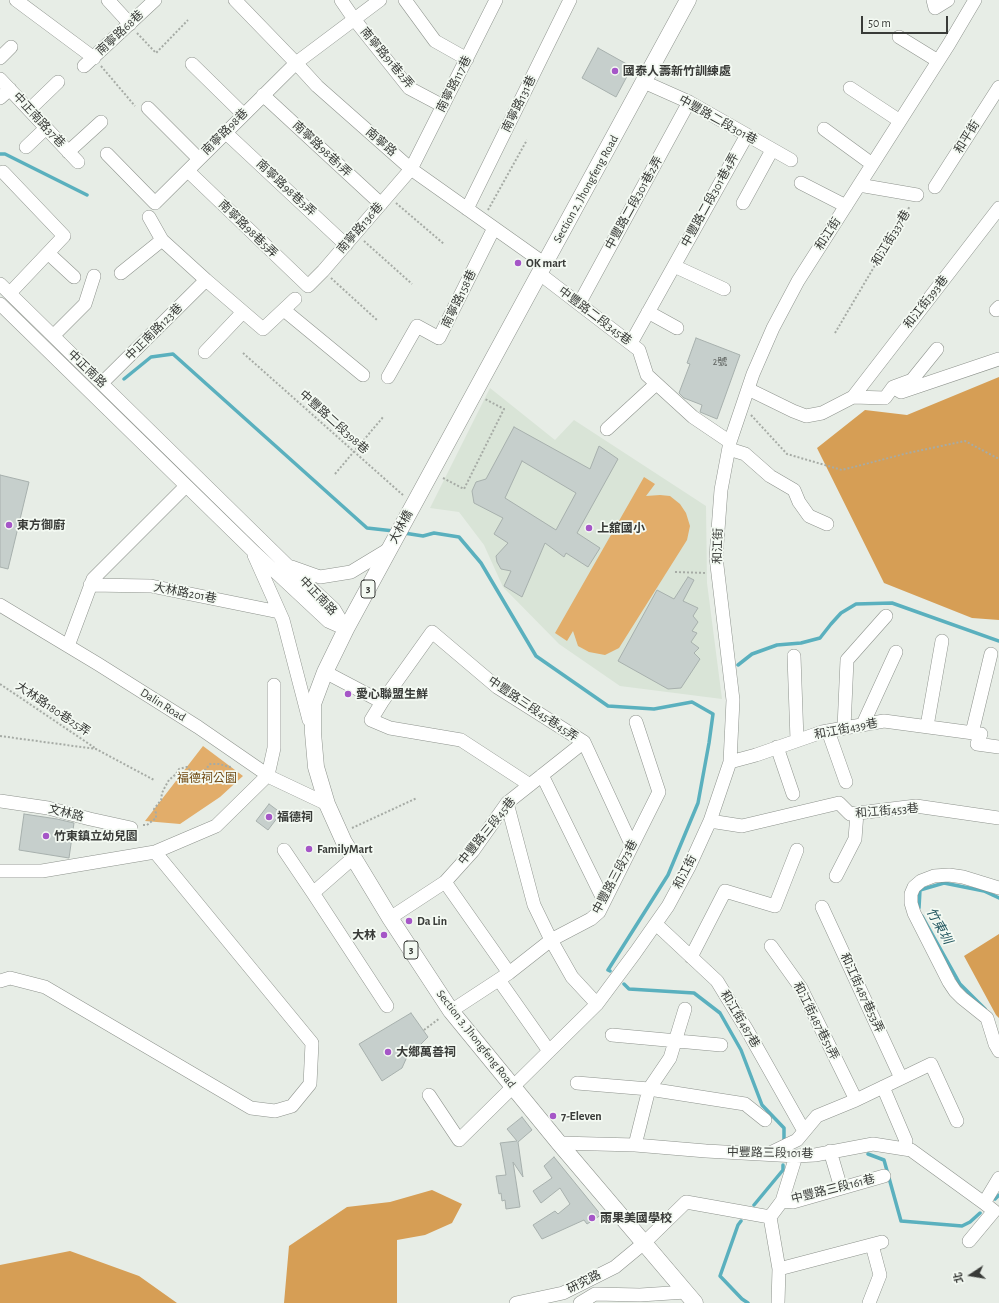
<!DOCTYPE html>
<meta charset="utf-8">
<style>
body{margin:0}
#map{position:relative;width:999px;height:1303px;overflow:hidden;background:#e7ede6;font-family:"Alegreya Sans","Noto Sans TC",sans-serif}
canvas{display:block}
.north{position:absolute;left:951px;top:1255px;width:40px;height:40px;-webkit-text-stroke:3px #f4faf3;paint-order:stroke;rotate:258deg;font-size:11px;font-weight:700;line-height:16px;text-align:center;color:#393b38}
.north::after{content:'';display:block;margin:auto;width:14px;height:18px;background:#393b38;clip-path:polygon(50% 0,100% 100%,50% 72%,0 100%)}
.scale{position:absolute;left:861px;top:16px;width:87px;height:18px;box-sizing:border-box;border:2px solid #393b38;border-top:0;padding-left:5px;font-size:12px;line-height:14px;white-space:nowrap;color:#393b38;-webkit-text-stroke:3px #f4faf3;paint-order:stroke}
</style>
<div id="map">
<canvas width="999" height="1303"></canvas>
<div class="north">北</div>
<div class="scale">50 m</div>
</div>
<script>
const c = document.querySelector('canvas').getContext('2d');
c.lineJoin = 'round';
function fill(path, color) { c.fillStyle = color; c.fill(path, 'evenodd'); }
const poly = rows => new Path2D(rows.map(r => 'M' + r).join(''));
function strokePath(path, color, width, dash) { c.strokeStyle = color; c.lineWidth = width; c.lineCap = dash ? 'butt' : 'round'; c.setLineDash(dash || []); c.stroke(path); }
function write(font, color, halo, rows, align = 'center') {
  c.font = font + ' "Alegreya Sans","Noto Sans TC",sans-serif'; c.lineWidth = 3.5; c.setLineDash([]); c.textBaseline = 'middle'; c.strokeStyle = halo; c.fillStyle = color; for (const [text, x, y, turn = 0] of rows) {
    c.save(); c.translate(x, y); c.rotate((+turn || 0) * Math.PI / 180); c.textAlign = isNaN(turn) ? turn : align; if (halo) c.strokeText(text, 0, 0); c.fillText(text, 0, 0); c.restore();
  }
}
const built = poly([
 [490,388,555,440,574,420,706,506,707,583,722,699,620,686,559,644,503,587,484,545,459,512,430,508]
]);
const green = poly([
 [644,477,655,484,646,496,660,495,670,496,680,504,686,513,690,526,687,540,619,648,605,655,589,652,578,646,573,631,567,641,555,633],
 [203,746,243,776,220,797,180,824,145,821]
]);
const forest = poly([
 [999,377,999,620,972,618,884,583,817,448,865,410,907,415],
 [999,934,999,1018,996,1015,964,956],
 [432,1190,462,1204,452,1223,425,1235,397,1240,397,1303,284,1303,289,1246,347,1207,390,1202],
 [70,1251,139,1276,177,1303,0,1303,0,1265]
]);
const stream = poly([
 [0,154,5,154,87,195],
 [124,379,151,357,173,354,367,528,394,531],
 [404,533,423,536,434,533,459,537,481,563,536,656,608,706,654,709,692,702,713,714,709,743,698,803,668,875,608,970,610,971],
 [738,665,752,654,777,645,801,643,820,638,831,624,841,613,856,604,892,603,999,641],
 [919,908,920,890,944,883,984,891,999,898],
 [922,916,960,984,985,1009],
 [624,984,629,989,694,993,720,1013,741,1050,762,1105,784,1128,784,1142],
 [868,1154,884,1160,901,1221,962,1226,970,1222,980,1213],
 [995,1199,999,1195],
 [754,1205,783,1170,783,1165],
 [741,1221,738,1225,720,1276,742,1299,748,1303]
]);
const building = poly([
 [598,48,632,67,616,97,582,78,598,48],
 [696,338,740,355,717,419,700,412,702,405,684,398,679,393,690,364,687,363,696,338],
 [514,427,590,469,599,446,618,459,577,533,600,548,588,567,566,553,564,557,545,543,522,597,504,586,511,571,501,569,497,562,496,556,508,543,494,534,503,518,474,503,472,491,476,482,486,479,514,427],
 [522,461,576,493,556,530,505,498,522,461],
 [0,475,29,482,8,569,0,567,0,475],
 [688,577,694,580,683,601,698,608,693,616,698,622,692,631,697,633,691,642,699,648,694,653,700,659,681,688,668,689,618,661,657,590,674,599,688,577],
 [269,804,281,813,268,830,256,821,269,804],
 [24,814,57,819,74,823,69,858,19,850,24,814],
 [411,1013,428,1037,406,1059,402,1068,382,1081,359,1044,411,1013],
 [522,1117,532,1130,518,1142,523,1177,513,1162,520,1207,506,1209,505,1200,502,1201,501,1193,499,1194,496,1176,506,1175,501,1146,500,1143,517,1141,507,1129,522,1117],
 [554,1157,601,1215,587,1224,584,1220,542,1239,533,1225,555,1211,558,1214,570,1204,560,1188,541,1203,533,1191,552,1178,544,1166,554,1157]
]);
const path = poly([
 [137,33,156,53,188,20],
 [101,66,135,106],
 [396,203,444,244],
 [488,210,527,140],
 [364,241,412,284],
 [331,278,377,320],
 [835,333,910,206],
 [243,353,404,496],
 [751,415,787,454,842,470,908,453,965,441,999,459],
 [335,474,384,416],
 [443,478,464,489,504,409,485,399],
 [675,572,707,573],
 [0,684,95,748],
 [0,736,96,749,154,780],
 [143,825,147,825,156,818,156,813,154,809,161,800,162,793,165,787,169,780,176,774,179,769,187,767,194,775,203,773,210,764,219,764,230,767,232,766],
 [352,828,417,798],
 [424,1030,440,1018]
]);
const minor = poly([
 [16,0,94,58],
 [108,0,130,24],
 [235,0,296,63,317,86,411,169,545,264],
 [341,0,354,19,409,88,443,106],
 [405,0,435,41,467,59],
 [933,0,935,8,948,0],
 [899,37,938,61],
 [0,58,11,47],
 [192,64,243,114],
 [84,66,155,0],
 [0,79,78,162],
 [644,82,689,102,791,160],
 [850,88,900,121],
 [263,95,381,204],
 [0,98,10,89],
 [148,108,199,159],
 [29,110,58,82],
 [824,129,872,164],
 [225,132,346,245],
 [26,147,46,128],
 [68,152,101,122],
 [107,154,155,203,296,63,380,0],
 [188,171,308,286,323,271,411,169,496,0],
 [3,172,64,236,10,293],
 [801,183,846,206],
 [859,185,917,195],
 [935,187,999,87],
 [743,203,772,150],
 [467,209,570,0],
 [149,217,162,240,206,280,263,329,295,299],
 [48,253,74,277],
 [674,266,724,289],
 [121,273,162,240],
 [540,274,639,350,647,375,693,417,730,442],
 [0,284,287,565,334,609,346,629],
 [0,304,252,550,328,621,346,629],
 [579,304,689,102],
 [284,310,363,375],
 [996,310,999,307],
 [648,312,677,328],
 [53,336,85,304,94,276],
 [631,343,747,135],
 [205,352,243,312],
 [388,377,417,326,439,338,494,228],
 [102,383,206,280],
 [893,387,901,392,999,359],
 [748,389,793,411,806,416,822,413,853,397,999,208],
 [853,397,885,398,893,387,912,380,937,349],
 [607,429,656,384],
 [729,449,745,454,770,476,794,490,799,502,809,516,827,524],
 [254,555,283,620,309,720],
 [292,567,320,577,351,572,389,549],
 [90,585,151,586,279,612],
 [0,605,98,664,198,727,272,778,327,804],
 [68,646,93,579,186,486],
 [794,656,797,740],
 [325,672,382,702,432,632,497,687,584,742],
 [382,702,371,720,390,728,461,740,530,785],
 [863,724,896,652],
 [927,726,942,641],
 [844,728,847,660,886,616],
 [828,731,846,782],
 [972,733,991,654],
 [584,742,632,846],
 [777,747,793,794],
 [730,762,756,755,822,732,884,721,981,734,977,744,999,747],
 [542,775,604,901],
 [0,801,48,808,90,819,131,828],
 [507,803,534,905,551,940,572,977,597,1004],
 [710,821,742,826,839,803,850,814,916,806,999,818],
 [284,850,313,893,387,1006],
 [0,871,42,871,155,852,216,826,268,775,274,748,274,685],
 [836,876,855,839,857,813],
 [445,882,509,973],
 [999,888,963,877,949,875,934,876,921,881,914,887,911,894,911,903,914,913,949,982,955,991,962,998,987,1018,995,1044,999,1051],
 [313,893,353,858],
 [822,907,901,1078],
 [390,918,445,882,473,851,507,803,584,742],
 [656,924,717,981,747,1030,804,1131],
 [771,946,801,988,856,1100],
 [691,957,725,891,775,906,797,850],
 [499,980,549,1051],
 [0,981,10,978,45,987,251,1108,275,1111,292,1106,310,1084,312,1043,155,852],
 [451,1011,509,973,551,940,591,919,599,912,659,792,636,722],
 [612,1035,721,1045],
 [577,1083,649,1089,745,1104,765,1120],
 [883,1087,906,1141],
 [429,1095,459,1140,597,1004,635,953,668,906,689,867,710,821,730,762,733,700,716,557,721,490,730,442,753,374,773,328,798,281,949,44,975,0],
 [559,1143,635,1145,706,1151,796,1156,815,1155,873,1144,911,1150,984,1203,994,1211,969,1241],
 [635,1145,649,1089,670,1058,685,1009],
 [830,1151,841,1188],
 [770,1153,797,1140,817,1116,856,1100,931,1064,957,1121],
 [782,1201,793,1202,884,1176],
 [984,1203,999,1178],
 [779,1269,882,1242],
 [516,1303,563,1293,615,1267,644,1243,686,1202,770,1217],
 [580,1303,595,1294,640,1295,686,1292],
 [778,1303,779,1269,770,1217,782,1201,796,1156],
 [869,1303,880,1275,872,1245]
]);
const major = poly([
 [688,0,346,629,325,672,313,704,313,733,316,767,327,804,344,842,390,918,451,1011,559,1143,695,1303]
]);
const markers = [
 [615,71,4,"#a556c7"],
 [518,263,4,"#a556c7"],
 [9,525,4,"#a556c7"],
 [589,528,4,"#a556c7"],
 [348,694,4,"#a556c7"],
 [269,817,4,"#a556c7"],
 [46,836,4,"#a556c7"],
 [309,849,4,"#a556c7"],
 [409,921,4,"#a556c7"],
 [384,935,4,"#a556c7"],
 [388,1052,4,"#a556c7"],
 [553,1116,4,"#a556c7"],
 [592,1218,4,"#a556c7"]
];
const numberNames = [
 ["2號",720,362]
];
const shields = [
 [368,589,14],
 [411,950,14]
];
const shieldNames = [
 ["3",368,589],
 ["3",411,950]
];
const streetNames = [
 ["南寧路68巷",120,33,-43],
 ["南寧路91巷2弄",387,58,50],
 ["南寧路117巷",454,84,-63],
 ["南寧路131巷",519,104,-64],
 ["中正南路37巷",39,120,47],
 ["中豐路二段301巷",718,120,29],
 ["南寧路98巷",225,132,-45],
 ["和平街",967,137,-58],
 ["南寧路",381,142,41],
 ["南寧路98巷1弄",322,149,43],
 ["南寧路98巷3弄",286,188,43],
 ["Section 2, Jhongfeng Road",586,189,-61],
 ["中豐路二段301巷4弄",710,200,-61],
 ["中豐路二段301巷2弄",634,203,-61],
 ["南寧路136巷",360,228,-49],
 ["南寧路98巷5弄",248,229,44],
 ["和江街",828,234,-57],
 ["和江街337巷",891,238,-59],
 ["南寧路158巷",459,299,-64],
 ["和江街393巷",926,302,-52],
 ["中豐路二段345巷",595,316,37],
 ["中正南路123巷",154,332,-45],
 ["中正南路",87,369,44],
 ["中豐路二段398巷",334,422,42],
 ["大林橋",401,527,-62],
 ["和江街",718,546,-89],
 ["大林路201巷",185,593,11],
 ["中正南路",318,596,46],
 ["Dalin Road",163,705,32],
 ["大林路180巷25弄",53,709,34],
 ["中豐路三段45巷45弄",533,709,34],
 ["和江街439巷",846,729,-11],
 ["和江街453巷",887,811,-5],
 ["文林路",66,813,14],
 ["中豐路三段45巷",487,831,-51],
 ["和江街",685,872,-63],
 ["中豐路三段73巷",615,877,-62],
 ["和江街487巷53弄",862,993,65],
 ["和江街487巷",740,1019,59],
 ["和江街487巷51弄",816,1021,63],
 ["Section 3, Jhongfeng Road",476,1039,52],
 ["中豐路三段101巷",770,1153,1],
 ["中豐路三段161巷",833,1189,-14],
 ["研究路",584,1282,-27]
];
const poiNames = [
 ["國泰人壽新竹訓練處",623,71],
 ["OK mart",526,263],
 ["東方御廚",17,525],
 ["上舘國小",597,528],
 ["愛心聯盟生鮮",356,694],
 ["福德祠",277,817],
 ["竹東鎮立幼兒園",54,836],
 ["FamilyMart",317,849],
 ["Da Lin",417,921],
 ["大林",376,935,"right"],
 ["大鄉萬善祠",396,1052],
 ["7-Eleven",561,1116],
 ["雨果美國學校",600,1218]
];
const parkNames = [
 ["福德祠公園",207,778]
];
const waterNames = [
 ["竹東圳",939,926,61]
];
fill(built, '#d9e4d7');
fill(green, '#e2ad6a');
fill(forest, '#d69e55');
strokePath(stream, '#5ab0be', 3.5);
fill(building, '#c6cfcc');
strokePath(building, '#a7b0ad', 1);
strokePath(minor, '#8e938d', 14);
strokePath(major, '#8e938d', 17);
strokePath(path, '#a6aba5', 2, [2, 2]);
strokePath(minor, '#fff', 13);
strokePath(major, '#fff', 16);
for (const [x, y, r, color] of markers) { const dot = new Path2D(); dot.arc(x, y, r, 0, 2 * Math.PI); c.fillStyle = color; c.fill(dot); strokePath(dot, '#f4faf3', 1.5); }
write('10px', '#5c605d', null, numberNames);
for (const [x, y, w] of shields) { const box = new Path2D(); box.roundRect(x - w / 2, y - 9, w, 18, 3); c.fillStyle = '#f4faf3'; c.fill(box); strokePath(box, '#393b38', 1); }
write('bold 11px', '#393b38', null, shieldNames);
write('12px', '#393b38', '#f4faf3', streetNames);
write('bold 12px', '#393b38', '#f4faf3', poiNames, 'left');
write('12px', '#704a13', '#f4faf3', parkNames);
write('italic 13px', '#21555e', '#f4faf3', waterNames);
</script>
